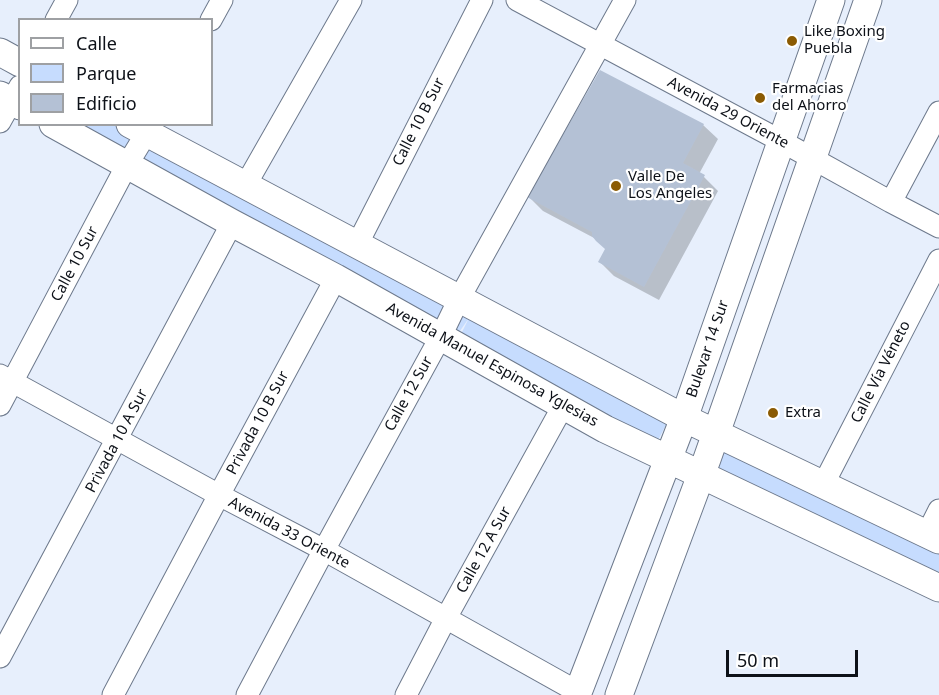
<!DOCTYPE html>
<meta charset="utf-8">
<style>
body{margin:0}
#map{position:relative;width:939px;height:695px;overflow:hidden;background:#e7effc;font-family:"Noto Sans",sans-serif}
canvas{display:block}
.legend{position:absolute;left:18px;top:18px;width:195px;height:108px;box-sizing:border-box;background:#fff;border:2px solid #9ea0a3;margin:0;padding:8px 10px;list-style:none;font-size:18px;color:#0d1118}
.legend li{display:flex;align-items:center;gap:12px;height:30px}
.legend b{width:30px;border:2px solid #9ea0a3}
.scale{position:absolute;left:726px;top:650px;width:132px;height:27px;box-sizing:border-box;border:3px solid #0d1118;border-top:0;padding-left:8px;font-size:18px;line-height:21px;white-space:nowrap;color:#0d1118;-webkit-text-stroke:4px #fff;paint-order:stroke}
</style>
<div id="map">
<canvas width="939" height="695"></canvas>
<ul class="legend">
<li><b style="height:8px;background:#fff"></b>Calle</li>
<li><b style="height:16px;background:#c6dcfe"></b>Parque</li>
<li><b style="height:16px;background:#b4c1d5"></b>Edificio</li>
</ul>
<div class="scale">50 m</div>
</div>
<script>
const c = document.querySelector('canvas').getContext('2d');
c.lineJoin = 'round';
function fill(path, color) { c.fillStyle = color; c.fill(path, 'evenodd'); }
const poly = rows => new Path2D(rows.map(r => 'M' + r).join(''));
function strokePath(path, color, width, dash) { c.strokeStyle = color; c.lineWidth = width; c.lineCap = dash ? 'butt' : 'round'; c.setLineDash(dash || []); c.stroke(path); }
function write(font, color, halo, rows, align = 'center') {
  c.font = font + ' "Noto Sans",sans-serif'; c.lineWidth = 4.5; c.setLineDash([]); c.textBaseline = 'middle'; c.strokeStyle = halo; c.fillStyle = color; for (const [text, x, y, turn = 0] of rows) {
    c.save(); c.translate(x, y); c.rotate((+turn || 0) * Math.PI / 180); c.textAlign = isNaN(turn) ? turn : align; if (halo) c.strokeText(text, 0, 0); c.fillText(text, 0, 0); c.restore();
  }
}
const green = poly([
 [69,125,119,125,669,419,655,446,458,340,469,318,455,338],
 [719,443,939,543,939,587,705,482]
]);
const shadow = poly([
 [703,125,718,139,699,174,704,177,718,191,659,300,614,276,600,262,607,250,596,239,543,211,529,197]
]);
const building = poly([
 [600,70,704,124,683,163,705,175,644,287,598,262,605,249,596,241,592,236,592,232,527,197]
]);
const minor = poly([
 [517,0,781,141,891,202,939,227],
 [56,20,67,0],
 [211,20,222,0],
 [0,122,20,86],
 [245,186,351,0],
 [891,202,939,112],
 [357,245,482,0],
 [0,375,219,495,324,550,578,692],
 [0,405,127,165,152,124],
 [823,485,939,260],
 [927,534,939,510],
 [0,657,232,223],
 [113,695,219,495,336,278],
 [247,695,324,550,441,336,459,299,625,0],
 [406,695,446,618,563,406]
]);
const major = poly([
 [0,52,20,63],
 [0,95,20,106],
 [53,124,232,223,336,278,605,429,939,588],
 [130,124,684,418,939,540],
 [577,695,684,418,831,0],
 [619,695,707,459,868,0]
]);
const markers = [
 [792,41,6,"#8b5b03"],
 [760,98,6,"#8b5b03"],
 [616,186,6,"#8b5b03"],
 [773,413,6,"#8b5b03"]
];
const poiNames = [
 ["Like Boxing",804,32],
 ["Puebla",804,49],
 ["Farmacias",772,89],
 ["del Ahorro",772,106],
 ["Valle De",628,177],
 ["Los Angeles",628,194],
 ["Extra",785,413]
];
const streetNames = [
 ["Avenida 29 Oriente",728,113,28],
 ["Calle 10 B Sur",419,122,-63],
 ["Calle 10 Sur",75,264,-62],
 ["Bulevar 14 Sur",708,349,-71],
 ["Avenida Manuel Espinosa Yglesias",492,365,29],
 ["Calle Vía Véneto",881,372,-63],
 ["Calle 12 Sur",409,394,-61],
 ["Privada 10 B Sur",258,423,-62],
 ["Privada 10 A Sur",117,441,-62],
 ["Avenida 33 Oriente",289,533,28],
 ["Calle 12 A Sur",484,550,-61]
];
fill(green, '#c6dcfe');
fill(shadow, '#0003');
fill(building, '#b4c1d5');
strokePath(minor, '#6d798c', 23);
strokePath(major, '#6d798c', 29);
strokePath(minor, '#fff', 21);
strokePath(major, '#fff', 27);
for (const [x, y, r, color] of markers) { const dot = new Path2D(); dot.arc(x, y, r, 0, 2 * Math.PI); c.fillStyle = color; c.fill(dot); strokePath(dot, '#fff', 2); }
write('15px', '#0d1118', '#fff', poiNames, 'left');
write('15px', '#0d1118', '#fff', streetNames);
</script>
